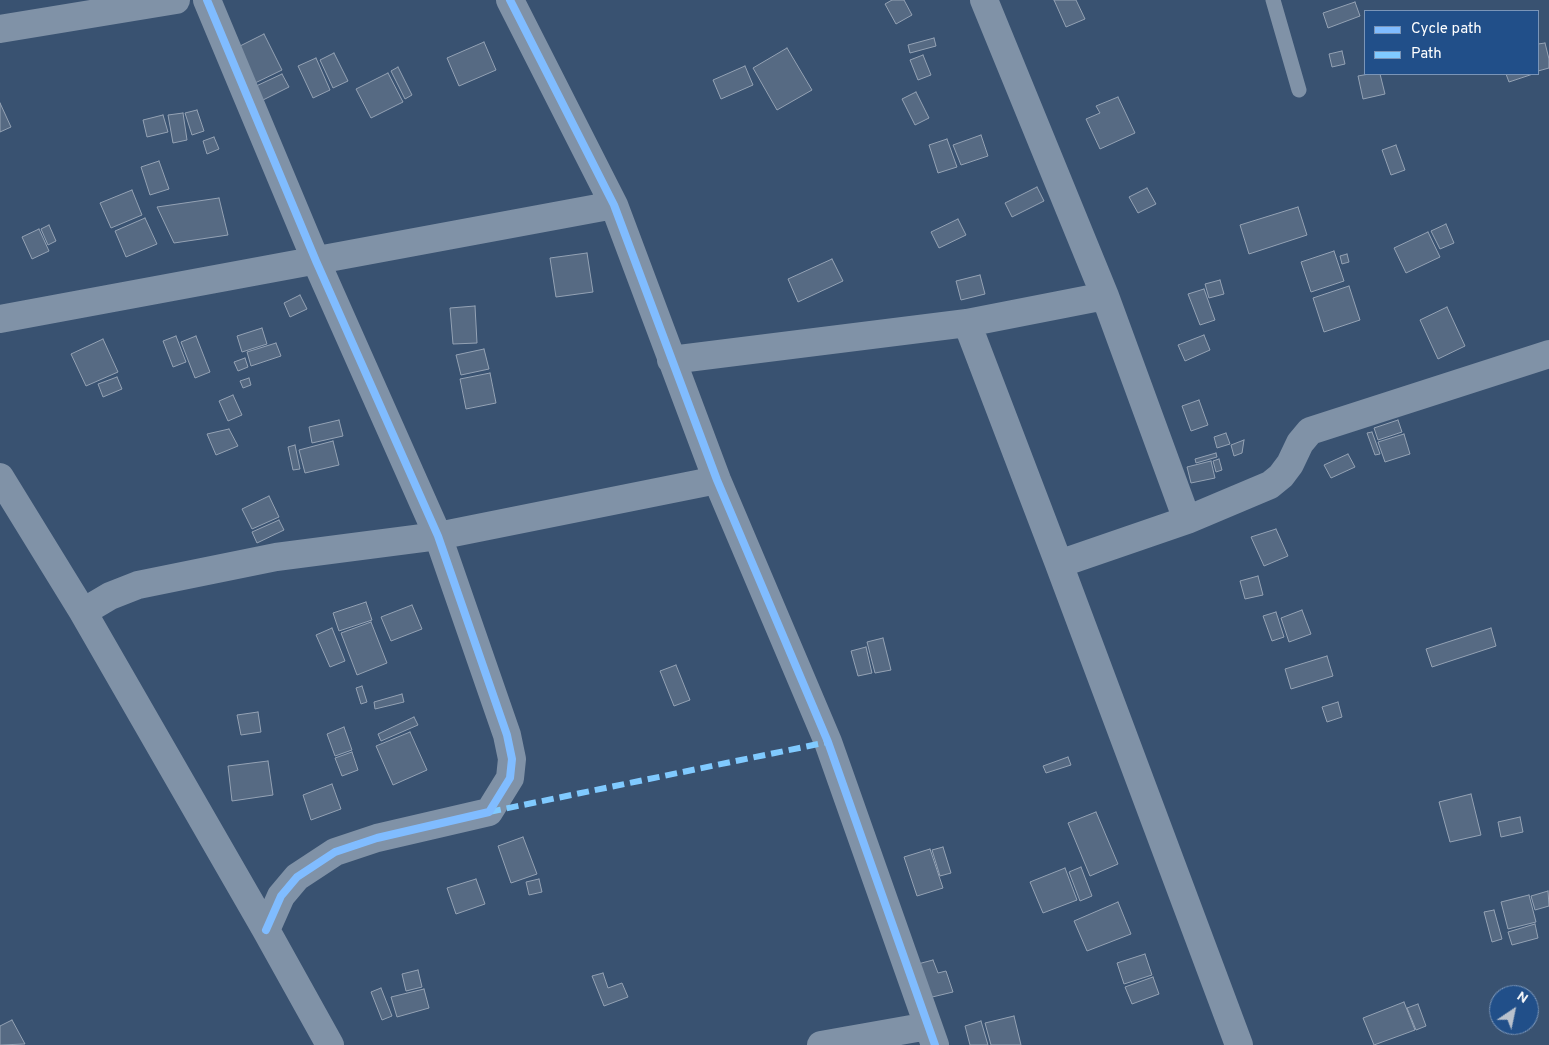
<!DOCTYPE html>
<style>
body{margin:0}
#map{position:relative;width:1549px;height:1045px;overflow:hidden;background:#395271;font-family:Overpass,sans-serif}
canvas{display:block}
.legend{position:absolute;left:1364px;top:10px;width:175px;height:65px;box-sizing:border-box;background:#214f89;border:1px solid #7a95b8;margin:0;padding:6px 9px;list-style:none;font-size:15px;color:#fff}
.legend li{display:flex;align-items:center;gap:10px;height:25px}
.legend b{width:25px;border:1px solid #7a95b8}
.north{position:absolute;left:1489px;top:985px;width:50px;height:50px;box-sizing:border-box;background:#214f89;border:1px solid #7a95b8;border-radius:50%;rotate:34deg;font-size:14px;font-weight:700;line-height:20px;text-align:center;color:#fff}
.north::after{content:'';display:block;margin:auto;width:18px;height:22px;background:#bac2cd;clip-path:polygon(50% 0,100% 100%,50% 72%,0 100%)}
</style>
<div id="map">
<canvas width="1549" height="1045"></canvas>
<ul class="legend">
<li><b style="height:6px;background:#80bcff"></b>Cycle path</li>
<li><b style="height:6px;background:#80caff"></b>Path</li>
</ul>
<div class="north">N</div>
</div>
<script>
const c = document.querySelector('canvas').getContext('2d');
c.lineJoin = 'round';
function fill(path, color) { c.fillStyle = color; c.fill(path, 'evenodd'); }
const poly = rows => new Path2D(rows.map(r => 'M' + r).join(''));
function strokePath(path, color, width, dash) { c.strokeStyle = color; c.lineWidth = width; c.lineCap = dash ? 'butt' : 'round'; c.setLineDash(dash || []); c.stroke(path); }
const building = poly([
 [892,0,904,0,912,15,896,24,885,4,892,0],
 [1054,0,1076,0,1085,19,1066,27,1054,0],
 [1355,2,1360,16,1328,28,1323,13,1355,2],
 [264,34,282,70,253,84,236,48,264,34],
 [934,38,936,46,910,53,908,45,934,38],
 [484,42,496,70,459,86,447,58,484,42],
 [1545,43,1549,59,1549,68,1538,71,1538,44,1545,43],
 [787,48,812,90,777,110,753,68,787,48],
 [1342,51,1345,64,1332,67,1329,54,1342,51],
 [334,53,348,81,333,88,320,60,334,53],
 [923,55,931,75,918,80,910,60,923,55],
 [316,58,330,90,313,98,298,66,316,58],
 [745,66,753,85,721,99,713,80,745,66],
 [398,67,412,95,405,99,391,71,398,67],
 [388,73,403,102,371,118,356,89,388,73],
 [282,74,289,87,261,101,254,87,282,74],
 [1369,74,1380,74,1385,94,1363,99,1358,76,1369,74],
 [1506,74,1533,74,1509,82,1506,74],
 [916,92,929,118,915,125,902,99,916,92],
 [1118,97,1135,133,1100,149,1086,119,1100,113,1096,106,1118,97],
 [0,103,11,127,0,132,0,103],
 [197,110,204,131,192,135,185,113,197,110],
 [183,113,187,140,173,143,168,115,183,113],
 [163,115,168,132,147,137,143,120,163,115],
 [981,135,988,156,961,165,953,145,981,135],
 [214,137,219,149,207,154,203,141,214,137],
 [947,139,957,167,938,173,929,145,947,139],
 [1396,145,1405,170,1391,175,1382,150,1396,145],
 [159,161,169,189,150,195,141,167,159,161],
 [1037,187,1044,201,1012,217,1005,203,1037,187],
 [1147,188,1156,204,1138,213,1129,197,1147,188],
 [132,190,142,215,111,228,100,203,132,190],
 [219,198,228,235,174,243,157,207,219,198],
 [1298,207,1307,235,1249,254,1240,225,1298,207],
 [145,218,157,244,126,257,115,231,145,218],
 [958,219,966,235,939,248,931,232,958,219],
 [1446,224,1454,243,1440,249,1431,231,1446,224],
 [49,225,56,241,48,245,41,229,49,225],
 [39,229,49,251,32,259,22,237,39,229],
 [1428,232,1440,257,1406,273,1394,248,1428,232],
 [1334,251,1344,281,1311,292,1301,262,1334,251],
 [587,253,593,292,556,297,550,258,587,253],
 [1347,254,1349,262,1342,264,1340,256,1347,254],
 [832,259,843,281,798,302,788,279,832,259],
 [980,275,985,294,961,300,956,281,980,275],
 [1220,280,1224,294,1209,298,1205,284,1220,280],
 [1349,286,1360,320,1324,332,1313,298,1349,286],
 [1204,289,1215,320,1200,325,1188,294,1204,289],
 [300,295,307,309,290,317,284,303,300,295],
 [475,306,477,343,453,344,450,308,475,306],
 [1447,307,1465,346,1438,359,1420,320,1447,307],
 [262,328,267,344,242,352,237,336,262,328],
 [1204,335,1210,350,1185,361,1178,345,1204,335],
 [176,336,186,362,173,367,163,341,176,336],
 [196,336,210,372,195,378,181,342,196,336],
 [103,339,118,372,86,386,71,354,103,339],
 [276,343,281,356,251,366,247,352,276,343],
 [484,349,489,369,461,375,456,355,484,349],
 [245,358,248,367,238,371,234,362,245,358],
 [490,373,496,403,466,409,460,379,490,373],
 [117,377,122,389,103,397,98,384,117,377],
 [249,378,251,385,243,388,240,381,249,378],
 [233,395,242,415,228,421,219,401,233,395],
 [1199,400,1208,425,1191,431,1182,406,1199,400],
 [339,420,343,436,312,443,309,427,339,420],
 [1398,420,1402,432,1378,440,1374,428,1398,420],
 [229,429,238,446,216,455,207,434,229,429],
 [1372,432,1380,454,1375,455,1367,433,1372,432],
 [1226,433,1230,444,1217,448,1214,437,1226,433],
 [1404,434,1410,454,1385,462,1378,442,1404,434],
 [1244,440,1242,453,1234,456,1231,445,1244,440],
 [333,441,339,465,305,473,299,450,333,441],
 [295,445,300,469,293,470,288,447,295,445],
 [1216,453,1217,457,1196,463,1195,459,1216,453],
 [1348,454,1355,467,1331,478,1324,465,1348,454],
 [1219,459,1222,470,1216,472,1213,461,1219,459],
 [1211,461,1215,478,1191,483,1187,467,1211,461],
 [269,496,279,517,252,529,242,509,269,496],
 [279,520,284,530,257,543,252,532,279,520],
 [1276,529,1288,556,1264,566,1251,537,1276,529],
 [1258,576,1263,595,1245,599,1240,581,1258,576],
 [366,602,372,620,339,631,333,613,366,602],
 [412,605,422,629,391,641,381,617,412,605],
 [1302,610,1311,634,1289,642,1281,618,1302,610],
 [1276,612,1284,637,1272,641,1263,616,1276,612],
 [371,622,387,663,357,675,341,633,371,622],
 [332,628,345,661,330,667,316,635,332,628],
 [1491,628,1496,646,1432,667,1426,649,1491,628],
 [883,638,891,670,875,673,867,642,883,638],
 [866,647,872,673,858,676,851,651,866,647],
 [1327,656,1333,676,1291,689,1285,669,1327,656],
 [676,665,690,700,674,706,660,671,676,665],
 [362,686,367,702,361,704,356,688,362,686],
 [402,694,404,702,375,709,374,702,402,694],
 [1338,702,1342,717,1327,722,1322,707,1338,702],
 [258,712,261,732,241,735,237,715,258,712],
 [414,717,418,725,381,741,378,734,414,717],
 [344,727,352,750,335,756,327,734,344,727],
 [410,732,427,770,393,785,376,746,410,732],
 [352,752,358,770,342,776,335,758,352,752],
 [1068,757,1071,765,1046,773,1043,766,1068,757],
 [268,761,273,795,232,801,228,766,268,761],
 [332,784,341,809,311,820,303,795,332,784],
 [1471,794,1481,835,1450,842,1439,802,1471,794],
 [1096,812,1118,864,1090,876,1068,823,1096,812],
 [1520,817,1523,832,1501,837,1498,822,1520,817],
 [523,837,537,874,511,883,498,846,523,837],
 [943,847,951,873,940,876,932,850,943,847],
 [930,849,943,888,917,896,904,857,930,849],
 [1081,867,1092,896,1080,901,1069,872,1081,867],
 [1065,868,1077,900,1043,913,1030,882,1065,868],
 [476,879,485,904,456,914,447,888,476,879],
 [539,879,542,892,529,895,526,882,539,879],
 [1548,891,1549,906,1535,910,1531,896,1548,891],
 [1529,895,1536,922,1508,929,1501,902,1529,895],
 [1118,902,1131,934,1087,951,1074,921,1118,902],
 [1494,910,1502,939,1492,942,1484,912,1494,910],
 [1535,924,1538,938,1512,945,1508,932,1535,924],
 [1145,954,1152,975,1124,984,1117,963,1145,954],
 [933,960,938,973,946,971,953,992,924,999,914,965,933,960],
 [418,970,422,987,406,991,402,974,418,970],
 [603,973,608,988,622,983,628,997,604,1006,592,976,603,973],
 [1153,977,1159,994,1132,1004,1125,987,1153,977],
 [381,988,392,1016,382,1020,371,992,381,988],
 [424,989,429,1008,397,1017,391,997,424,989],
 [1404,1002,1415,1030,1374,1045,1363,1018,1404,1002],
 [1418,1004,1426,1026,1416,1030,1407,1008,1418,1004],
 [1014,1016,1021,1045,991,1045,985,1023,1014,1016],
 [12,1020,25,1044,0,1045,0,1026,12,1020],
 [981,1021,988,1045,970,1045,965,1026,981,1021]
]);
const service = poly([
 [1273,0,1299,90]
]);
const minor = poly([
 [207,0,316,261,438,536,507,735,512,759,510,778,489,812,377,838,335,852,297,877,281,896,266,930],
 [510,0,614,205,717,480,828,742,935,1045],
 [0,29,176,0],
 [0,319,614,205],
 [967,323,1059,564,1187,520,1105,296],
 [671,360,967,323,1105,296,984,0],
 [0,477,83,612,266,930,330,1045],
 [1187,520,1270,485,1281,476,1290,464,1300,443,1310,431,1549,354],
 [1059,564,1239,1045],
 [83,612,110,596,138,585,276,557,438,536,717,480],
 [821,1045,928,1026]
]);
const quiet = poly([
 [489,812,828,742]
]);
const cycleway = poly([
 [207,0,316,261,438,536,507,735,512,759,510,778,489,812,377,838,335,852,297,877,281,896,266,930],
 [510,0,614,205,717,480,828,742,935,1045]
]);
fill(building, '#566a83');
strokePath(building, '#94a2b4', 1);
strokePath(service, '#8092a7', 15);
strokePath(minor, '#8092a7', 28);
strokePath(quiet, '#80caff', 6, [12, 6]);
strokePath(cycleway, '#80bcff', 8);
</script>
